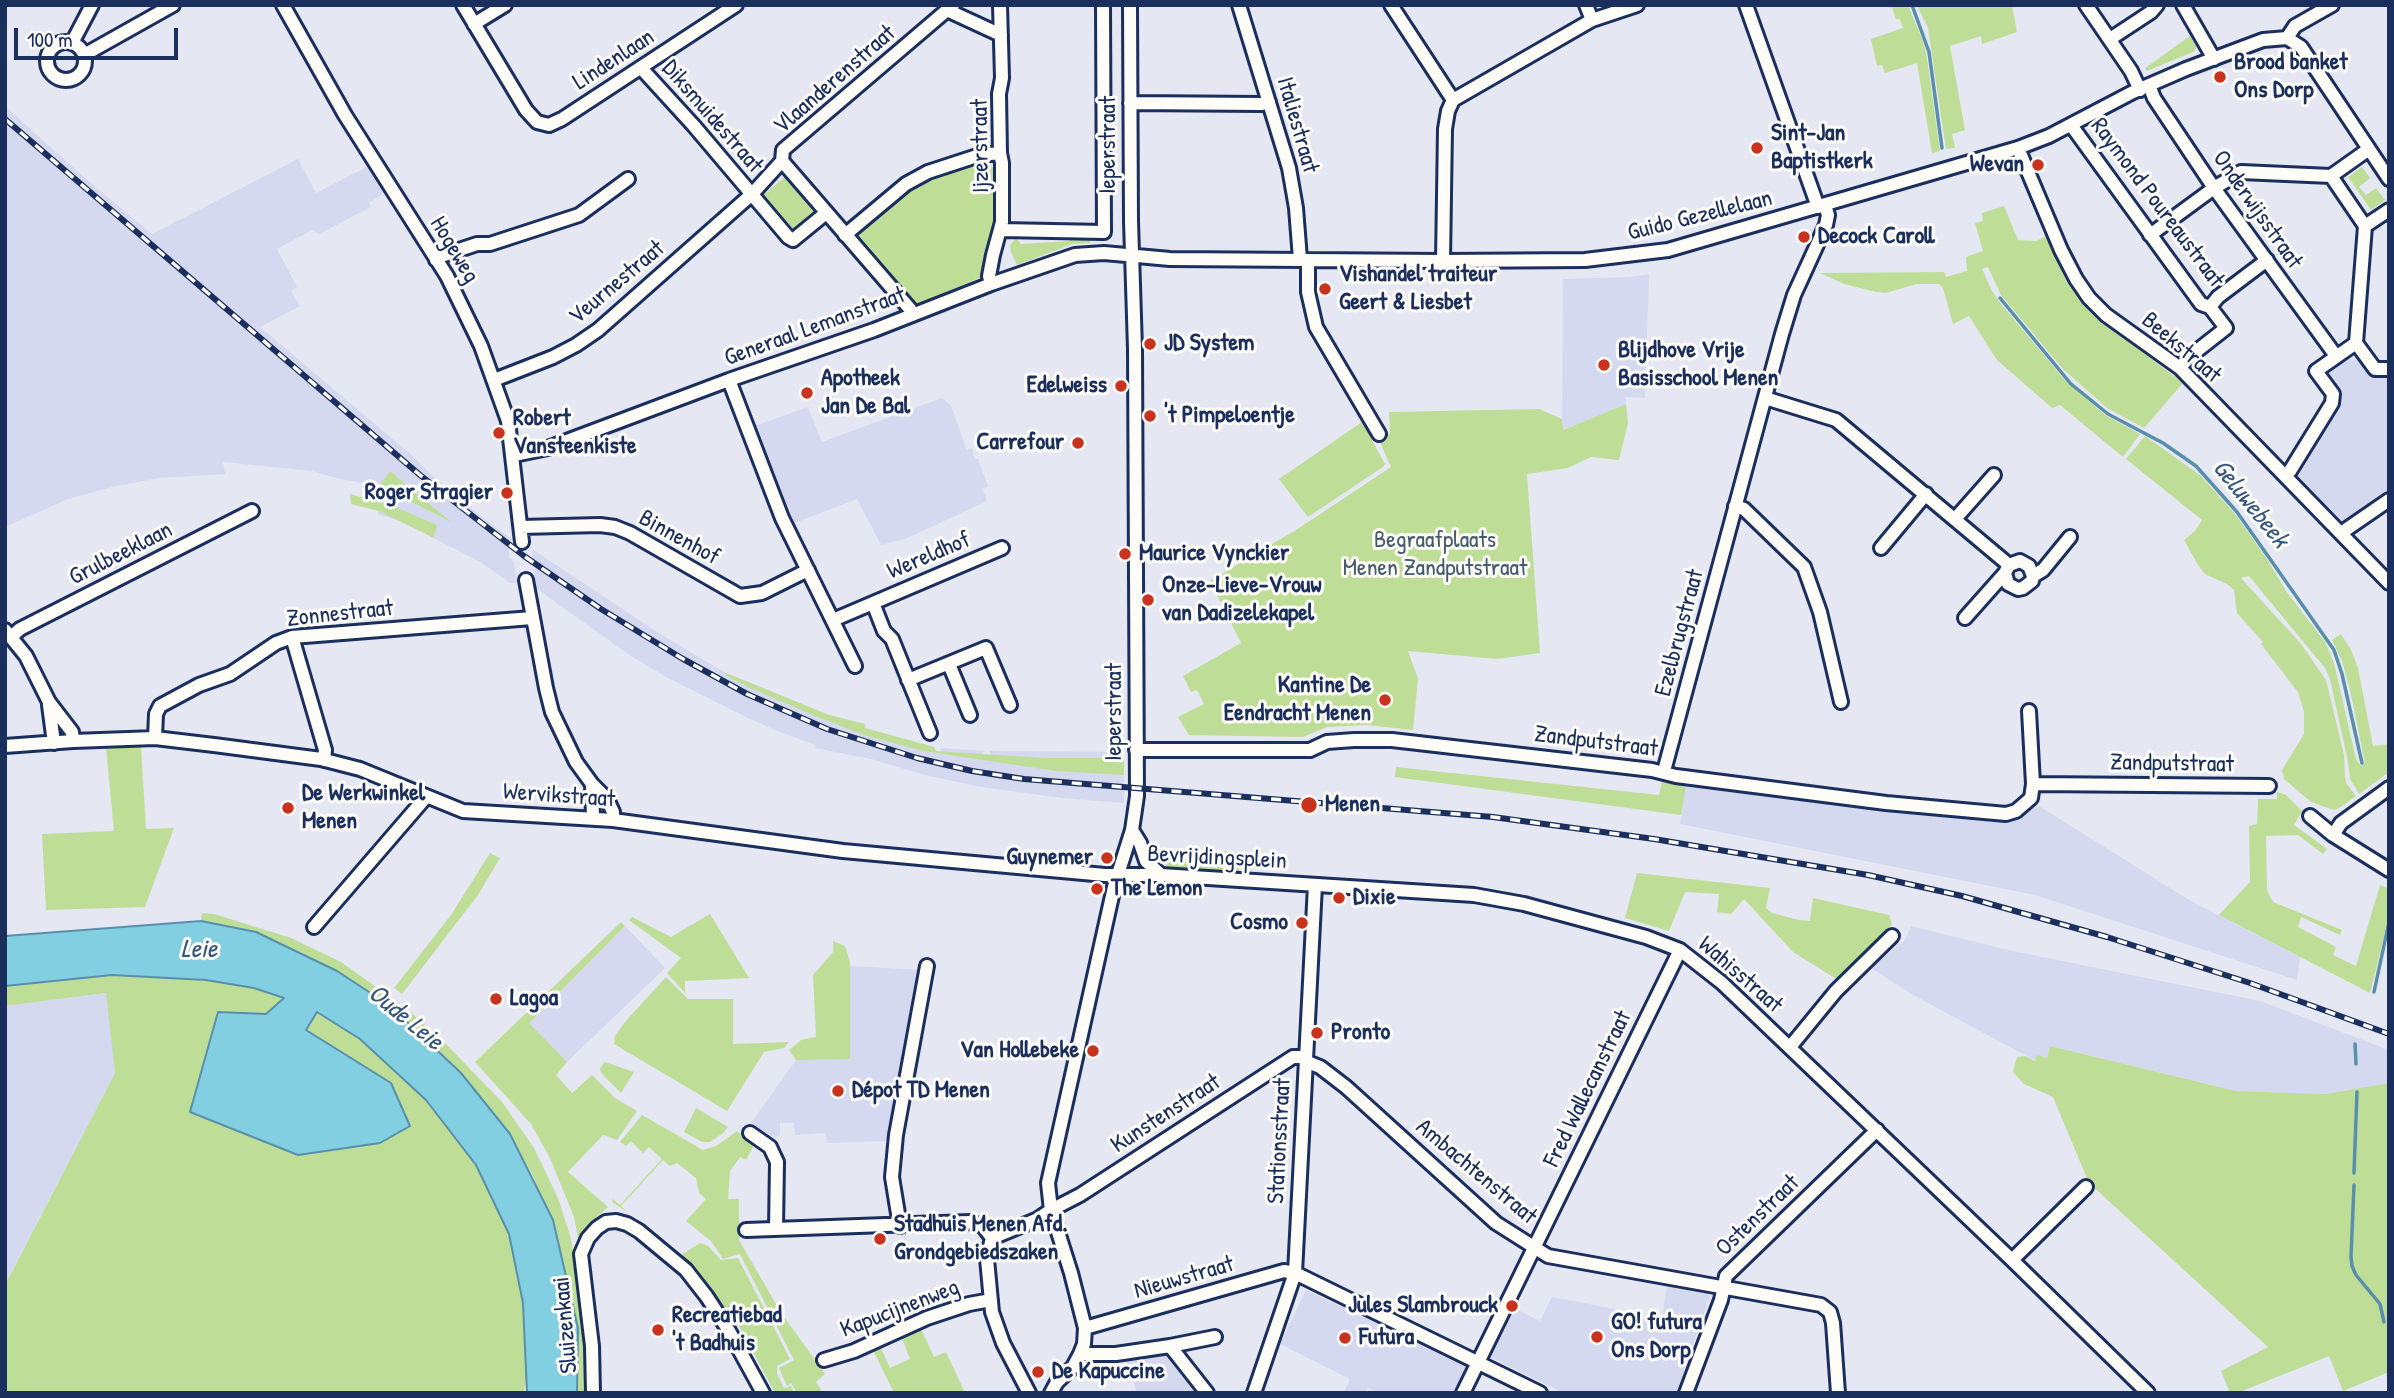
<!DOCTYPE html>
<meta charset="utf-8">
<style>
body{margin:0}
#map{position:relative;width:2394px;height:1398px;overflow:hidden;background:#e5e7f2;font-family:"Patrick Hand",sans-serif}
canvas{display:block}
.frame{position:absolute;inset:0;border:7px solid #1b2f5e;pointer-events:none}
.scale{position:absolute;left:14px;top:28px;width:164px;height:32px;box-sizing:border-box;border:4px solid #1b2f5e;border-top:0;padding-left:9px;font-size:21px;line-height:24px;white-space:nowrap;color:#1b2f5e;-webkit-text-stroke:5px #fdfcf7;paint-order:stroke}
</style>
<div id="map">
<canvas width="2394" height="1398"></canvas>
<div class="frame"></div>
<div class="scale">100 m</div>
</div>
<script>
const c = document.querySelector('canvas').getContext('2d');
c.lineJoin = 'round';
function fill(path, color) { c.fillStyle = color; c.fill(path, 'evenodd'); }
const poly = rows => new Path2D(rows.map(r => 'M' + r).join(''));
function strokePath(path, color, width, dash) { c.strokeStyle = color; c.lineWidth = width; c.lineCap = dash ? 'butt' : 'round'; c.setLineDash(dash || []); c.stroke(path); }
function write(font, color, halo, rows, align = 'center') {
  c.font = font + ' "Patrick Hand",sans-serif'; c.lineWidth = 6; c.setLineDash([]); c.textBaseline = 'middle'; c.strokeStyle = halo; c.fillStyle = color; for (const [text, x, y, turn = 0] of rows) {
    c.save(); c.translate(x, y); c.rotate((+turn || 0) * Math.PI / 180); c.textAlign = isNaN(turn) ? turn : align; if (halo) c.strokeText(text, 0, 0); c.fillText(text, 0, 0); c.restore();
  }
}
const built = poly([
 [5,106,86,179,152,234,298,159,316,193,367,167,384,193,369,203,371,207,319,234,312,230,277,249,297,287,291,291,300,306,260,327,408,452,433,476,483,518,509,537,512,540,510,543,509,557,514,562,517,583,510,583,482,563,403,522,378,514,379,486,336,478,312,471,223,462,225,474,159,478,116,486,68,499,5,527],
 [390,471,447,520,380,487],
 [1649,274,1645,398,1625,397,1626,404,1562,430,1563,279,1630,277],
 [2347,355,2352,361,2357,358,2372,376,2389,376,2389,497,2345,523,2300,481,2297,475,2342,397,2327,370],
 [942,398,951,406,967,450,972,448,975,459,978,459,988,486,983,489,987,501,905,539,881,545,857,499,792,524,752,427,808,407,822,442],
 [532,549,665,637,726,673,829,715,865,724,865,728,914,742,923,751,942,754,940,748,985,751,980,755,982,760,993,761,990,751,1123,752,1124,803,1062,798,981,787,925,775,871,759,815,748,816,745,777,731,746,717,668,678,631,656,534,587,536,560,533,559],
 [1687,781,2022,813,2039,806,2189,900,2300,957,2297,980,2035,895,1680,824],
 [625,926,665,968,567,1062,528,1023],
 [1911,926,2008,950,2260,1001,2389,1050,2389,1083,2326,1094,2236,1091,2050,1046,2047,1058,2036,1061,1913,995,1871,968,1905,940],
 [850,966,920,970,922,972,887,1141,827,1143,826,1133,795,1135,794,1123,780,1123,780,1135,774,1138,751,1123,796,1060,850,1058],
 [107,993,115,1073,5,1284,5,1006],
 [1667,1286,1709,1293,1710,1296,1676,1393,1564,1393,1492,1358,1490,1353,1512,1307,1540,1321,1552,1297,1631,1312,1656,1325,1662,1317],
 [1306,1290,1466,1367,1453,1393,1379,1393,1368,1388,1366,1393,1344,1392,1350,1379,1280,1344],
 [1167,1353,1198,1393,1137,1393,1126,1362]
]);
const green = poly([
 [1891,5,1908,5,1922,39,1926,52,1940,151,1932,153,1917,63,1885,73,1882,65,1877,66,1871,39,1903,28,1900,19,1896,19],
 [1917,5,2012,5,2017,32,1982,44,1981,36,1950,46,1965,130,1952,134,1955,148,1946,149,1928,28],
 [2190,36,2196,47,2195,51,2147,71,2145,68],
 [982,161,988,162,993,168,995,226,984,276,915,305,855,236,854,232,914,184,958,167],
 [2362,167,2370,178,2359,187,2366,195,2376,188,2385,200,2371,210,2348,177],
 [787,175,819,211,791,236,759,199],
 [2004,206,2018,240,2036,241,2046,236,2066,281,2089,311,2183,383,2144,428,2107,408,2063,369,2001,295,1988,267,1982,269,1992,291,2001,304,2065,380,2105,415,2140,434,2123,457,2060,405,2052,408,1997,360,1969,316,1953,324,1943,288,1939,284,1916,284,1886,293,1876,292,1844,284,1820,273,1944,272,1946,277,1967,271,1966,257,1983,251,1975,223,1983,221,1982,213],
 [1066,235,1090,235,1090,243,1072,244,1017,265,1011,252,1010,245,1016,238,1021,244,1070,241],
 [1626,404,1628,423,1619,460,1591,457,1568,468,1527,474,1540,653,1497,659,1408,651,1418,679,1413,730,1368,725,1327,727,1303,737,1189,735,1178,717,1204,704,1197,690,1191,692,1183,676,1241,643,1210,581,1299,528,1391,467,1380,442,1390,433,1389,412,1539,409,1562,419,1563,430],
 [1362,422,1385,464,1383,467,1308,517,1279,479],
 [2145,436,2200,475,2235,514,2267,559,2286,591,2325,642,2334,663,2356,759,2361,766,2365,763,2350,690,2342,661,2332,640,2341,634,2351,650,2358,668,2373,746,2389,744,2389,772,2359,794,2350,779,2348,762,2330,679,2325,668,2249,576,2241,578,2301,644,2326,680,2344,755,2345,777,2347,784,2356,796,2341,807,2334,810,2311,802,2284,779,2282,770,2304,734,2304,712,2298,692,2261,644,2263,642,2237,613,2234,590,2227,584,2205,574,2198,565,2184,540,2195,531,2202,520,2126,459],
 [390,471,428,503,451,522,379,486],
 [350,494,393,506,437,525,434,538,379,511,351,504],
 [726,673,829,715,865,724,865,728,934,747,936,751,1044,758,1124,758,1124,775,1056,771,923,751,864,735,815,716,750,688,725,675],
 [141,747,146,829,174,828,145,907,46,910,42,834,114,831,106,748],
 [1396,767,1659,795,1663,778,1687,781,1681,815,1395,777],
 [2277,792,2286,795,2302,811,2294,825,2327,849,2323,854,2298,835,2266,836,2267,890,2273,902,2342,930,2340,935,2301,917,2298,927,2336,947,2333,955,2356,966,2380,885,2389,889,2389,916,2370,993,2219,915,2250,882,2249,826,2257,824,2258,799,2277,799],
 [1167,849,1240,852,1240,859,1167,856],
 [490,853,500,858,478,895,402,994,394,988,451,915],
 [1167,860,1240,864,1239,872,1166,868],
 [1637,873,1770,888,1766,908,1772,913,1799,920,1810,921,1813,898,1889,915,1892,924,1838,980,1793,952,1744,899,1731,914,1717,912,1719,894,1685,892,1669,931,1625,918],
 [202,913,214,914,291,938,341,962,407,1009,444,1042,502,1102,534,1148,558,1198,570,1235,579,1278,587,1349,585,1393,577,1393,578,1328,534,1178,510,1134,461,1073,389,1005,201,921],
 [710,914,749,978,685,981,685,993,667,973,681,958,629,920,632,917,671,937],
 [621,922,625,926,529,1023,567,1062,556,1075,572,1093,592,1075,615,1098,637,1111,617,1140,603,1135,568,1172,608,1207,585,1228,579,1243,574,1217,550,1158,531,1124,475,1062],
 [833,941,845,946,850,962,850,1059,796,1060,789,1050,801,1040,816,1037,813,975,833,952],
 [112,975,206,980,254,988,306,1006,360,1039,426,1100,476,1165,509,1234,523,1303,527,1370,524,1393,5,1393,5,1285,115,1073,106,993,5,1006,5,986],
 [666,977,688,999,733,999,733,1044,789,1042,784,1048,764,1052,727,1111,614,1044,615,1036,624,1023],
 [2050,1046,2236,1091,2326,1094,2389,1083,2389,1372,2343,1391,2329,1356,2237,1393,2230,1393,2221,1371,2268,1347,2089,1183,2053,1097,2024,1084,2013,1072,2017,1057,2025,1056,2035,1061,2037,1055,2047,1058],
 [605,1062,634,1072,621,1093,601,1073,600,1068],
 [696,1108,728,1127,723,1133,710,1142,702,1142,684,1132],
 [642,1115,703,1150,716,1146,737,1131,754,1145,746,1160,740,1157,730,1171,728,1199,739,1199,739,1240,780,1311,825,1374,816,1382,823,1393,797,1393,791,1383,787,1386,779,1368,794,1360,740,1254,723,1259,711,1241,686,1221,706,1199,699,1193,696,1178,677,1163,670,1166,663,1160,621,1206,627,1212,612,1202,613,1199,620,1205,662,1159,649,1147,643,1153,631,1141,626,1146,620,1142],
 [700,1243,708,1246,721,1260,738,1258,790,1359,777,1366,777,1374,784,1388,791,1386,794,1393,775,1393,738,1324,678,1257],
 [920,1327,934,1357,946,1352,965,1393,894,1393,873,1350,880,1346,890,1368,910,1359,901,1336]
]);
const water = poly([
 [201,921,256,932,337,971,389,1005,461,1073,510,1134,553,1220,578,1328,577,1393,527,1393,523,1303,509,1234,476,1165,426,1100,360,1039,317,1012,306,1030,391,1083,410,1126,380,1143,298,1155,190,1112,218,1012,266,1014,284,998,254,988,206,980,112,975,5,986,5,936,201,921]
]);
const stream = poly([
 [1912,5,1929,52,1942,148],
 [2000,298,2071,384,2108,414,2163,443,2196,466,2237,512,2334,650,2342,674,2362,763],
 [2374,992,2389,922],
 [2355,1044,2356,1064],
 [2354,1173,2357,1092],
 [2354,1185,2351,1257,2352,1266,2356,1275,2380,1304,2384,1322]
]);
const minor = poly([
 [283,5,345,115,447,276,481,346,508,421,522,542],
 [463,5,526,110,537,122,549,125,562,119,736,5],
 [1239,5,1289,168,1296,208,1300,259],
 [1391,5,1453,100],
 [1586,5,1592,20],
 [1746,5,1818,207],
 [2086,5,2131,71,2140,90],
 [2183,5,2214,59],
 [947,10,1001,35],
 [474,24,505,5],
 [2287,38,2301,47,2389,179],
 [2287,38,2295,26,2332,5],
 [2110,39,2151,12,2157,5],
 '47 61a19 19 0 1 1 38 0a19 19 0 1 1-38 0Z',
 [72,43,92,5],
 [84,55,173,5],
 [641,68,694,126,788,237,793,240,826,213],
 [2149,85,2154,98,2214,188,2336,356],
 [1130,103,1262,104,1269,102],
 [2071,125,2201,304,2210,307],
 [2018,148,2061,250,2076,279,2089,298,2106,315,2180,368,2389,583],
 [2369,149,2331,176,2365,226,2389,210],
 [782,161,783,150,953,5],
 [782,161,910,309,912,315],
 [1001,230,1104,232,1103,5],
 [845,235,906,184,928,172,980,155,1000,153],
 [2150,235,2214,188,2241,172,2331,176],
 [436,260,441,256,477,244,490,244,579,215,628,179],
 [1308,260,1308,292,1316,327,1379,434],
 [1443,261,1445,129,1448,111,1453,100,1592,20,1637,5],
 [991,284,989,276,993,255,1002,222,1002,163,1000,153,999,94,1002,78,1000,5],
 [2356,343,2365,226],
 [2180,368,2189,357,2226,328,2210,307,2218,297,2267,260],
 [494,380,553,357,576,345,598,330,752,194,782,161],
 [729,380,782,518,855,666],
 [1765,398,1836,420,2009,565],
 [514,455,548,448,729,380,874,330,991,284,1075,255,1104,253,1170,259,1443,261,1585,260,1668,250,2018,148,2049,136,2133,92,2186,69,2263,40,2287,38],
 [2285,476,2290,471,2332,403,2333,394,2316,371,2356,343,2375,369,2389,369],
 [1735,506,1744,509,1804,567,1820,612,1841,702],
 [1955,519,1994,475],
 [521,527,600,525,615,527,630,533,740,596,762,593,808,570],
 [2341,533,2389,500],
 [1881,548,1926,494],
 [2033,576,2029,566,2020,561,2009,565,2005,573,2008,584,2018,589,2023,588,2032,581,2033,576,2043,570,2070,537],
 [526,580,546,688,552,712,576,762,592,784,607,799,613,812,613,820],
 [873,603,884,631,892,639,930,733],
 [1965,618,2005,573],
 [833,620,1002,548],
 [5,630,26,656,49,702,72,732,73,741],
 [11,637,20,629,252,511],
 [292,637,325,750,324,760],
 [949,664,970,715],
 [908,680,986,648,1010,705],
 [49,705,54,743],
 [155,738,156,714,160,706,199,685,230,674,276,643,292,637,532,618],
 [5,746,73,741,155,738,214,745,321,759,360,769,463,811,613,820,843,851,1105,875,1161,875,1474,895,1524,904,1646,937,1680,950,1722,983,2012,1260,2148,1393],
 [1136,750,1310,750,1327,742,1354,740,1392,740,1652,770,1676,776,1886,803,2006,814,2016,811,2031,798,2033,784,2029,711],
 [1664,771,1782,334,1794,295,1826,225,1828,215,1825,205],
 [592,784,593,818],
 [2033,784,2269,786],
 [2310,816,2333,835,2389,870],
 [1132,830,1140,843,1146,861,1161,875],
 [2333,835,2341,823,2389,788],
 [314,927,426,797],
 [1790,1047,1836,991,1892,936],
 [1305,1061,1320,1067,1346,1087,1496,1223,1548,1256,1821,1305,1830,1312,1833,1323,1838,1393],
 [750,1133,770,1147,777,1162,776,1229],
 [900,1226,892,1177,896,1135,927,966],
 [746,1230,970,1222,983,1226,992,1238],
 [992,1238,1038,1219,1051,1210,1080,1195,1293,1057,1305,1057],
 [992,1238,987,1259,992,1312,1003,1343,1029,1393],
 [2012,1260,2086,1187],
 [1085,1328,1284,1271,1295,1273,1540,1393],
 [1170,1346,1215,1337],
 [1080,1354,1116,1354,1170,1346,1207,1393],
 [824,1360,854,1351,927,1318,969,1304,991,1300],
 [593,1393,592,1346,581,1254,588,1238,597,1228,606,1222,616,1221,627,1224,639,1231,686,1270,707,1297,729,1331,763,1393],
 [1051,1393,1057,1382,1073,1367,1080,1354,1084,1344,1085,1328,1071,1273,1051,1210,1048,1183,1114,887,1132,830,1137,796,1135,349,1131,221,1130,5],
 [1254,1393,1295,1273,1315,885],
 [1463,1393,1680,950],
 [1686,1393,1721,1300,1726,1276,1877,1130]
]);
const rail = poly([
 [5,119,420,475,524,556,601,609,683,659,747,694,827,729,917,758,972,771,1024,779,1493,817,1654,839,1868,875,1962,896,2107,937,2250,983,2389,1034]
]);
const markers = [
 [2220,77,7,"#c8321e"],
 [1757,148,7,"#c8321e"],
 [2038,165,7,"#c8321e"],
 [1804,237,7,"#c8321e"],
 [1325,289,7,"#c8321e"],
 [1150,344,7,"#c8321e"],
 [1604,365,7,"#c8321e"],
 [1121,386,7,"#c8321e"],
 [807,393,7,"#c8321e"],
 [1150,416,7,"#c8321e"],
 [499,433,7,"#c8321e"],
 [1078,443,7,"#c8321e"],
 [507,493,7,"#c8321e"],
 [1125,554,7,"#c8321e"],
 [1148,600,7,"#c8321e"],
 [1385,700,7,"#c8321e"],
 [1309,805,9,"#c8321e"],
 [288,808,7,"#c8321e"],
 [1107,858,7,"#c8321e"],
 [1097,889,7,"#c8321e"],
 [1339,898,7,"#c8321e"],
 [1302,923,7,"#c8321e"],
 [496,999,7,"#c8321e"],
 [1317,1033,7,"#c8321e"],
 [1093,1051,7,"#c8321e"],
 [838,1091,7,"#c8321e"],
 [880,1239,7,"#c8321e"],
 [1512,1306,7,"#c8321e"],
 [658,1330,7,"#c8321e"],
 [1597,1337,7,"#c8321e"],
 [1345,1338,7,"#c8321e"],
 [1038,1372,7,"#c8321e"]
];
const streetNames = [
 ["Lindenlaan",614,60,-33],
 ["Vlaanderenstraat",835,80,-41],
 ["Diksmuidestraat",712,117,49],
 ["Italiestraat",1297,125,74],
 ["Ieperstraat",1109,145,-90],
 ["Ijzerstraat",981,146,-91],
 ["Raymond Poureaustraat",2157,203,53],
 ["Onderwijsstraat",2257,210,55],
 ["Guido Gezellelaan",1700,216,-14],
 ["Hogeweg",454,250,59],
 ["Veurnestraat",617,283,-40],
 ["Generaal Lemanstraat",815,327,-20],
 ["Beekstraat",2181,348,40],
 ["Binnenhof",679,538,29],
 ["Grulbeeklaan",121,554,-27],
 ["Wereldhof",929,556,-23],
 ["Zonnestraat",340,614,-6],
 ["Ezelbrugstraat",1680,633,-75],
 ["Ieperstraat",1115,712,-90],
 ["Zandputstraat",1596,742,7],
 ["Zandputstraat",2172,764,1],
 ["Wervikstraat",559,796,4],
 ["Bevrijdingsplein",1217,858,3],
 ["Wahisstraat",1740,975,41],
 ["Fred Wallecanstraat",1588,1089,-64],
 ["Kunstenstraat",1166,1114,-33],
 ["Stationsstraat",1280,1141,-87],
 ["Ambachtenstraat",1476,1172,40],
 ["Ostenstraat",1758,1216,-44],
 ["Nieuwstraat",1184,1278,-16],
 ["Kapucijnenweg",900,1309,-21],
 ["Sluizenkaai",566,1325,-95]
];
const poiNames = [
 ["Brood banket",2234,63],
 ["Ons Dorp",2234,91],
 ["Sint-Jan",1771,134],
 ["Baptistkerk",1771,162],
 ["Wevan",2024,165,"right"],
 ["Decock Caroll",1818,237],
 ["Vishandel traiteur",1339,275],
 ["Geert & Liesbet",1339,303],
 ["JD System",1164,344],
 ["Blijdhove Vrije",1618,351],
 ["Basisschool Menen",1618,379],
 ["Apotheek",821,379],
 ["Jan De Bal",821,407],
 ["Edelweiss",1107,386,"right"],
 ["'t Pimpeloentje",1164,416],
 ["Robert",513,419],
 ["Vansteenkiste",513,447],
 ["Carrefour",1064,443,"right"],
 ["Roger Stragier",493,493,"right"],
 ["Maurice Vynckier",1139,554],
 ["Onze-Lieve-Vrouw",1162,586],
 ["van Dadizelekapel",1162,614],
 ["Kantine De",1371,686,"right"],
 ["Eendracht Menen",1371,714,"right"],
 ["De Werkwinkel",302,794],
 ["Menen",302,822],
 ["Menen",1325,805],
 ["Guynemer",1093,858,"right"],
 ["The Lemon",1111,889],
 ["Dixie",1353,898],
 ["Cosmo",1288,923,"right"],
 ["Lagoa",510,999],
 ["Pronto",1331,1033],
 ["Van Hollebeke",1079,1051,"right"],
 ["Dépot TD Menen",852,1091],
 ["Stadhuis Menen Afd.",894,1225],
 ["Grondgebiedszaken",894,1253],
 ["Jules Slambrouck",1498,1306,"right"],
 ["Recreatiebad",672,1316],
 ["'t Badhuis",672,1344],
 ["GO! futura",1611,1323],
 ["Ons Dorp",1611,1351],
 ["Futura",1359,1338],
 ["De Kapuccine",1052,1372]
];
const parkNames = [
 ["Begraafplaats",1435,541],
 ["Menen Zandputstraat",1435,569]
];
const waterNames = [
 ["Geluwebeek",2250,504,51],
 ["Leie",199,950],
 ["Oude Leie",405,1018,39]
];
fill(built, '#d4d9ef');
fill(green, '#bede97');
fill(water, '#82cfe1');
strokePath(water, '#598fad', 2);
strokePath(stream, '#598fad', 3.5);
strokePath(minor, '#1b2f5e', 18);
strokePath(minor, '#fdfcf7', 12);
strokePath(rail, '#1b2f5e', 6);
strokePath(rail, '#fdfcf7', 3.5, [10]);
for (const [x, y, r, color] of markers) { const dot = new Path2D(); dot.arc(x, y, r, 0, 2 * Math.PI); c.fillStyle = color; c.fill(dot); strokePath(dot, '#fdfcf7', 2.5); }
write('24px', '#1b2f5e', '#fdfcf7', streetNames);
write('bold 24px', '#1b2f5e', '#fdfcf7', poiNames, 'left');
write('24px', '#445b6c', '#fdfcf7', parkNames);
write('italic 26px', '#35577f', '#fdfcf7', waterNames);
</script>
